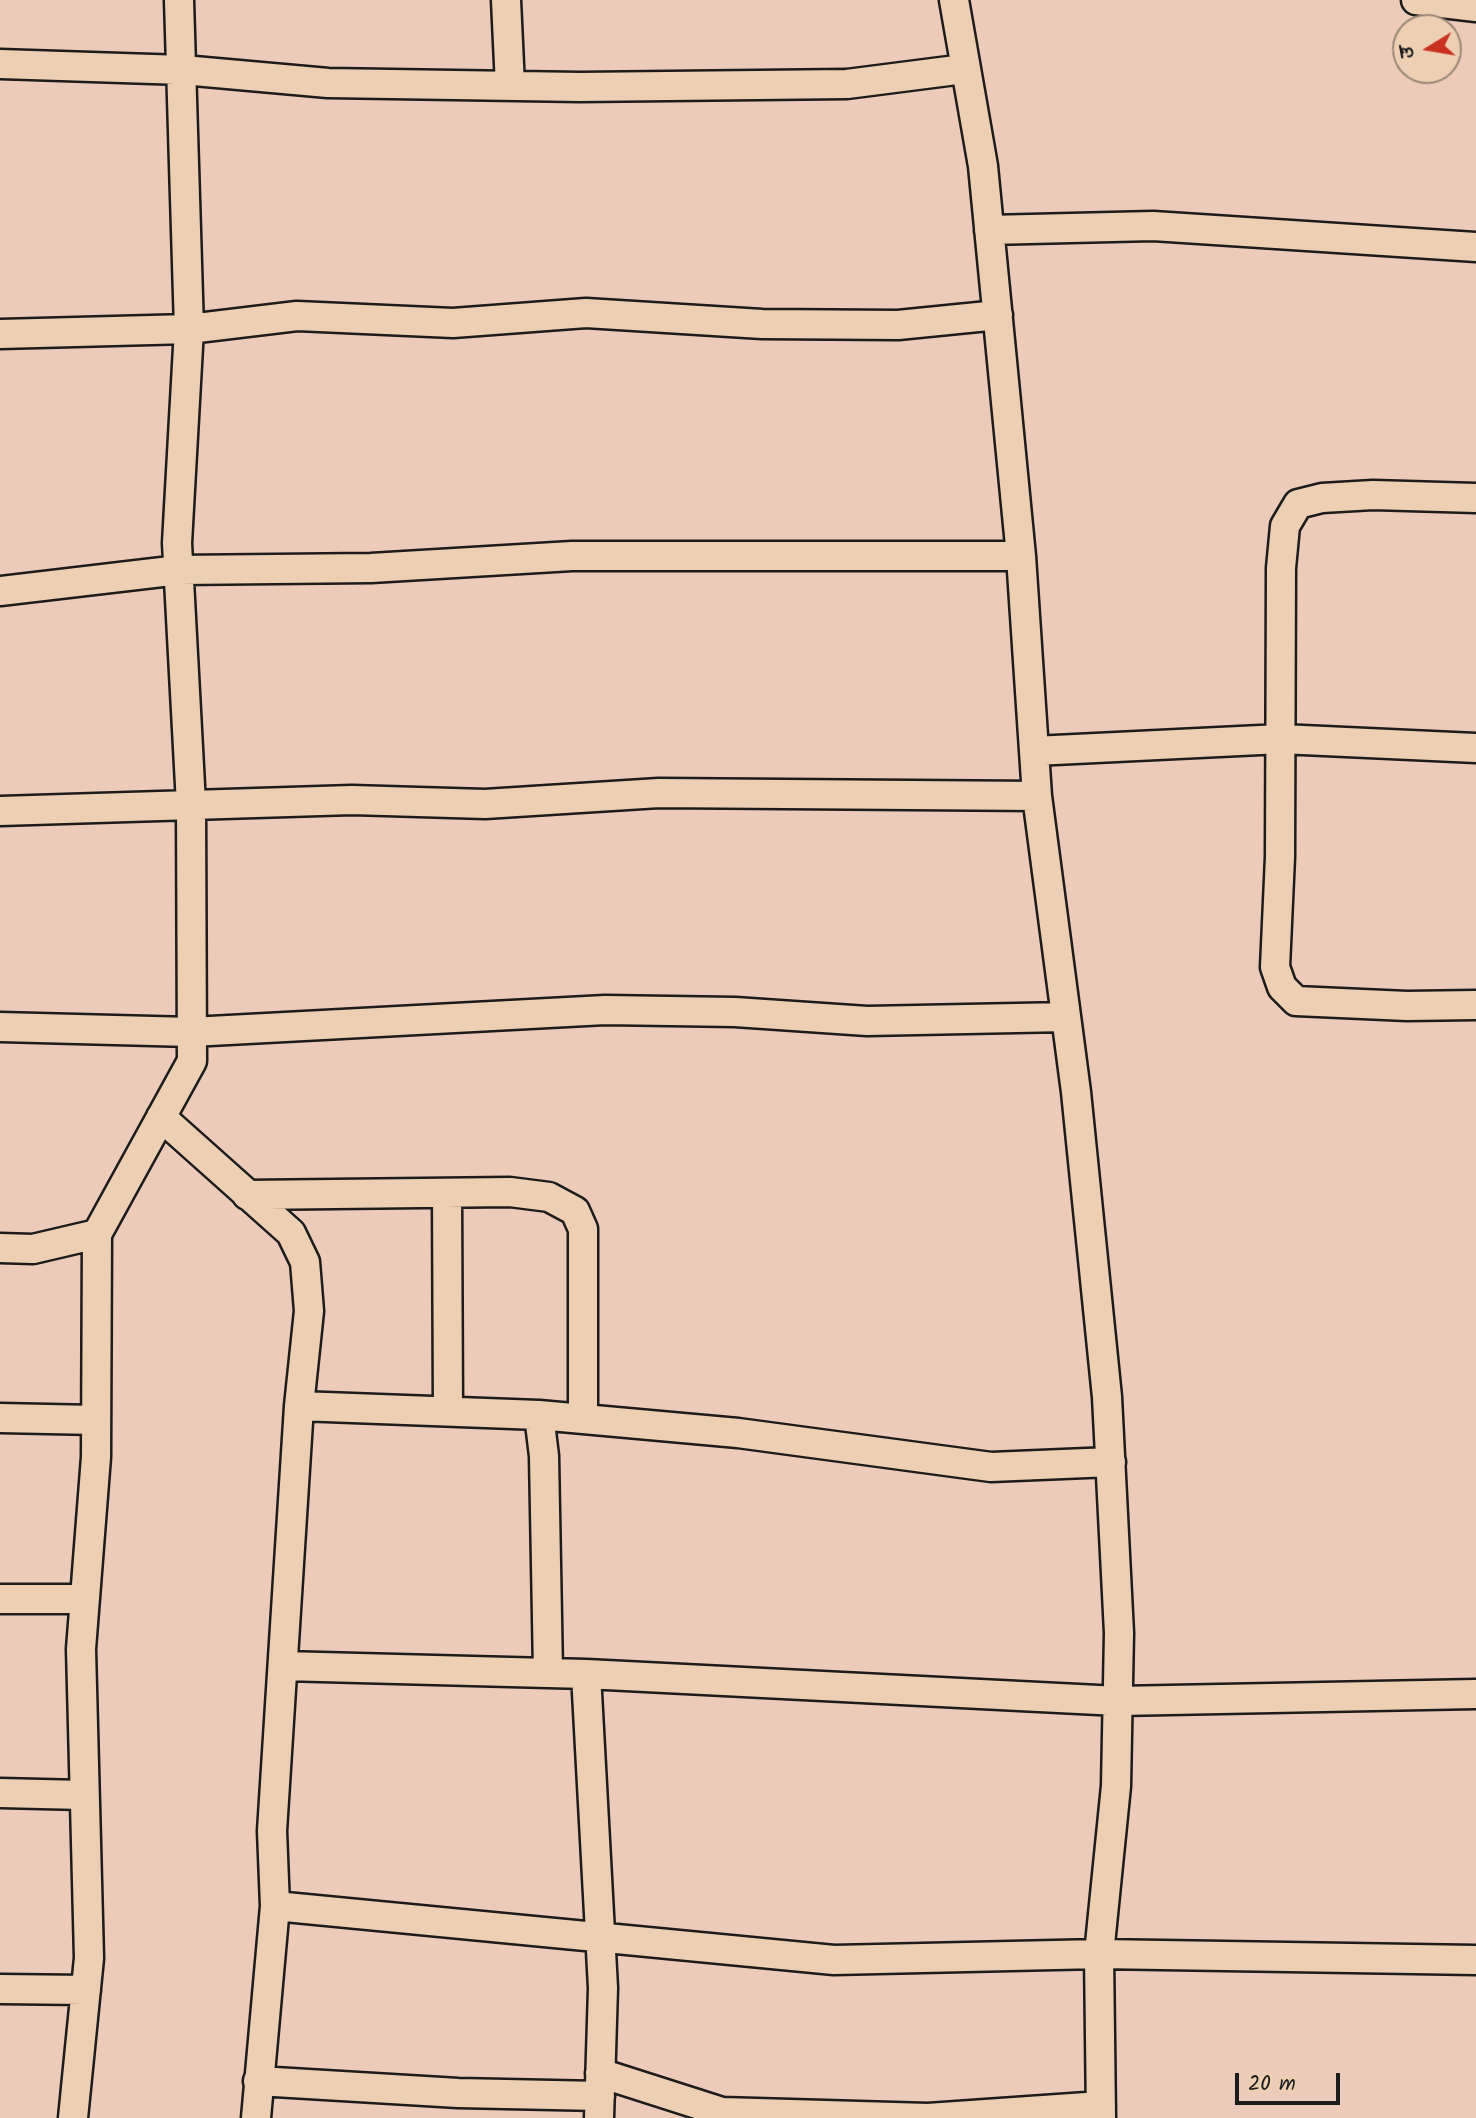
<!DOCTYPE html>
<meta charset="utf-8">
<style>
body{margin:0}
#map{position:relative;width:1476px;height:2118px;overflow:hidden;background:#edcbba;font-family:Kalam,"Playpen Sans Deva",sans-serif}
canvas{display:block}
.north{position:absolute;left:1392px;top:14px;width:70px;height:70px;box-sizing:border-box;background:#edd0b4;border:2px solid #987;border-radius:50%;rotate:259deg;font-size:19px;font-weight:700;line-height:28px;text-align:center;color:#1c1c1c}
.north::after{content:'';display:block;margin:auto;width:24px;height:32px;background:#c8321e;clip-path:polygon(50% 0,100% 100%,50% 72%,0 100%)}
.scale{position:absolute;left:1235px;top:2073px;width:105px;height:32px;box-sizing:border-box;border:4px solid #1c1c1c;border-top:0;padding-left:9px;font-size:21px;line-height:24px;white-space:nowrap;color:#1c1c1c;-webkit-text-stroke:5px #edd0b4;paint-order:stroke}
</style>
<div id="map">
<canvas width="1476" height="2118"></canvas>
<div class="north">उ</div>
<div class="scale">20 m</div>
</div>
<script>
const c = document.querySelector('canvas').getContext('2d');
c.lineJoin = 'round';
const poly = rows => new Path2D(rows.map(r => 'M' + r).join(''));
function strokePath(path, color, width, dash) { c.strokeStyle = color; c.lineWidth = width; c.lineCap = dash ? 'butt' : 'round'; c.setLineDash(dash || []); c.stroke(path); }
const minor = poly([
 [506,0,510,86],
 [954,0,983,166,1021,556,1037,796,1076,1092,1107,1397,1119,1633,1116,1786,1099,1954,1101,2118],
 [1416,0,1476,7],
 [0,64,183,70,328,83,580,87,847,84,964,69],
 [989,230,1153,226,1476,247],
 [0,334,189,329,297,316,453,323,586,313,762,324,898,325,998,315],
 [1476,498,1373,495,1322,498,1298,504,1285,526,1281,568,1280,857,1275,967,1282,987,1296,1001,1407,1006,1476,1005],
 [0,591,179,570,371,568,572,556,1021,556],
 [1034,751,1281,739,1476,748],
 [0,811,352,800,485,804,659,793,1037,796],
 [0,1027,191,1032,605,1010,735,1012,867,1021,1066,1017],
 [161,1117,291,1233,305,1262,309,1311,299,1406,272,1831,275,1906,256,2118],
 [447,1193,448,1411],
 [247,1195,510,1192,549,1197,575,1211,583,1229,583,1419],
 [0,1248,33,1249,97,1234],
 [299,1406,539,1415,738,1433,991,1467,1111,1462],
 [539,1415,544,1456,548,1672],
 [0,1418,96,1420],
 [0,1599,85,1599],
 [283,1666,586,1674,1118,1701,1476,1694],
 [586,1674,603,1988,599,2118],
 [0,1793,83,1795],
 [275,1906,834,1960,1099,1954,1476,1960],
 [0,1989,86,1990],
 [600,2073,722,2112,928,2118,1101,2106],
 [258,2081,458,2093,600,2096],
 [73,2118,89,1958,81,1649,96,1457,97,1234,192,1061,191,804,177,543,189,329,179,0]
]);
strokePath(minor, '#1c1c1c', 33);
strokePath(minor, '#edd0b4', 28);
</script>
